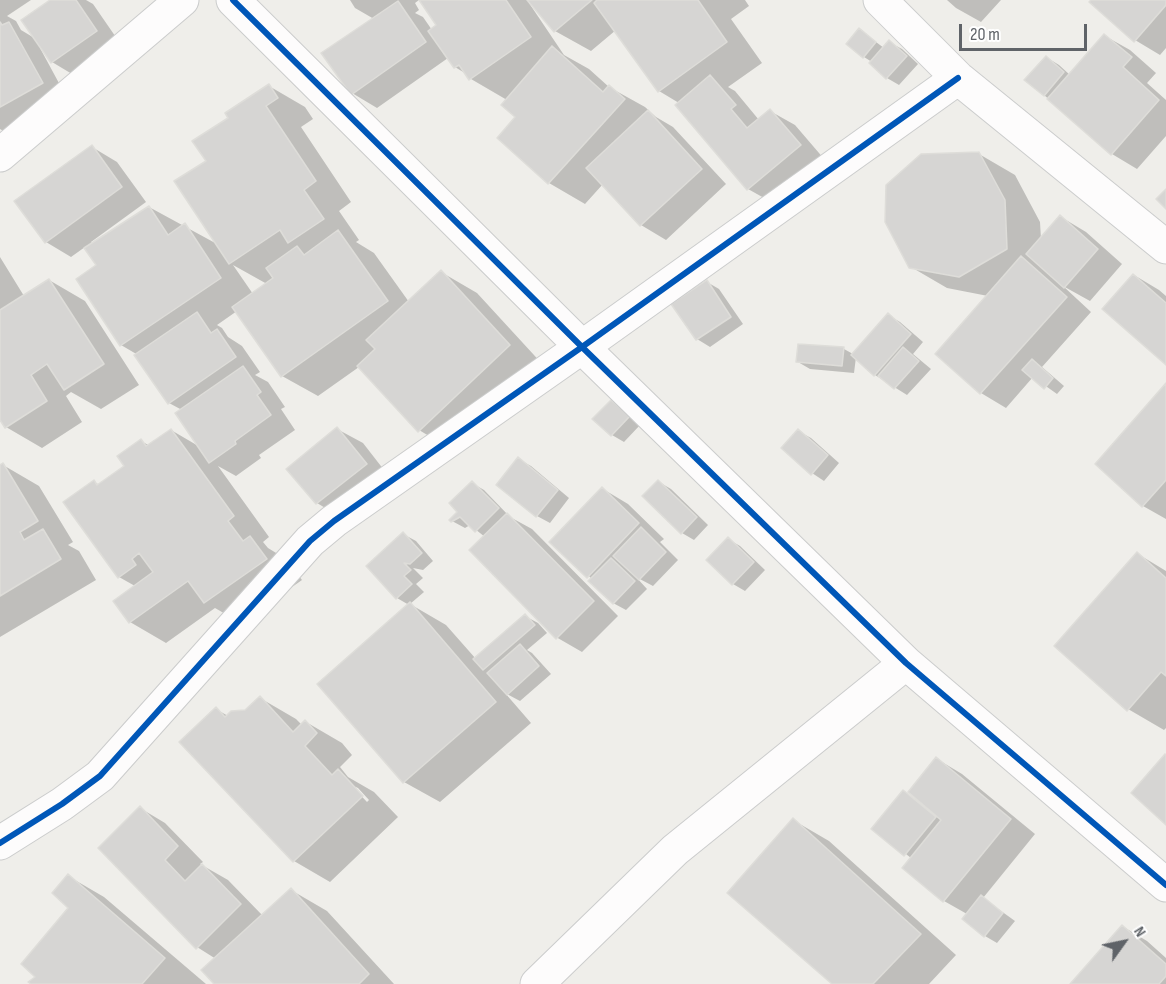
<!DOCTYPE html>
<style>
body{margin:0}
#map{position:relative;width:1166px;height:984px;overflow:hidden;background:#efeeea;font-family:"Sofia Sans Condensed",sans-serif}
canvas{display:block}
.north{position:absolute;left:1094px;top:912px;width:60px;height:60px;-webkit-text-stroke:4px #fff;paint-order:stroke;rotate:57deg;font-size:16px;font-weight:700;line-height:24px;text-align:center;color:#5f6368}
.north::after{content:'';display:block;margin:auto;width:21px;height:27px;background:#5f6368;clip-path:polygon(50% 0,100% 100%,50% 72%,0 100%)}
.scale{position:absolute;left:959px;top:24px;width:128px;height:27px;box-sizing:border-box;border:3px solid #5f6368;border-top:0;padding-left:8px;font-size:18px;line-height:21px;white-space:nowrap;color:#5f6368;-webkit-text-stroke:4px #fff;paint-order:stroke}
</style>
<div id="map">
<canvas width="1166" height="984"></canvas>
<div class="north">N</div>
<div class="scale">20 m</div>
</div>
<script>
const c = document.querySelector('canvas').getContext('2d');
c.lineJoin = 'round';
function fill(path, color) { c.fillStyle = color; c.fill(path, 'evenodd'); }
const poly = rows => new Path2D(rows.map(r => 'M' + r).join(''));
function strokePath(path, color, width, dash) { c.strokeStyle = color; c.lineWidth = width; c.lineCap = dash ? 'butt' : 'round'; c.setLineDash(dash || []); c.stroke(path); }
const shadow = poly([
 [0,0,31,0,7,16,16,21,21,30,36,39,53,0,86,0,93,4,122,46,77,77,52,62,42,47,40,48,67,98,5,132,0,129],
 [350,0,419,0,415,3,419,10,415,13,423,17,432,30,438,25,421,0,745,0,749,6,731,19,762,63,728,87,735,91,759,120,770,111,795,125,825,160,773,203,748,189,679,103,659,91,616,30,591,51,555,31,530,2,529,3,564,55,589,69,609,87,645,107,656,117,673,127,726,184,666,240,641,225,603,184,585,204,549,183,499,138,518,117,507,100,471,79,468,75,455,67,448,58,377,108,352,93,374,19,355,8],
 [947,0,1001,0,981,22,956,8],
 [1093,0,1166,0,1166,48,1160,55,1135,40],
 [860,30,884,48,889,42,902,49,918,64,899,85,887,78,872,62,864,57],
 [1105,36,1130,50,1156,73,1147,83,1166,100,1166,136,1137,169,1112,154,1044,95,1046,57,1059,65,1070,75],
 [269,86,305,107,313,119,301,127,351,202,339,211,359,240,356,242,374,253,409,302,441,272,477,293,545,367,454,451,419,430,359,367,318,396,282,376,237,311,217,325,222,328,228,337,242,346,260,372,255,375,268,382,285,407,281,409,295,430,259,455,261,458,236,476,218,466,269,537,263,542,268,548,286,559,302,580,241,623,215,608,166,643,130,622,135,586,119,577,94,482,100,485,126,466,141,441,150,446,171,430,200,447,182,410,169,403,138,355,121,345,98,265,85,247,71,257,46,242,92,147,117,162,146,202,91,242,92,244,149,207,217,244,208,161,230,118],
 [233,265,267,284,253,294],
 [979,154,1015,175,1040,222,1041,239,1061,217,1086,232,1122,264,1090,301,1063,286,1091,312,1042,367,1064,386,1057,394,1033,377,1006,408,981,393,937,354,988,296,947,288,911,267],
 [0,257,24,296,49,280,85,301,139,385,101,409,71,392,66,396,82,422,42,448,6,427,0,417],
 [1134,275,1159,290,1166,296,1166,363],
 [707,282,719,289,743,324,710,347,697,339],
 [888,315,900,322,923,342,913,354,931,369,907,395,875,375,856,357,854,373,810,369,798,362,844,349,853,354],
 [1166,386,1166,519,1143,506,1097,464],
 [612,401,624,409,641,424,624,442,612,435],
 [337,429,363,443,391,479,342,518,317,503],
 [798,431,811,438,839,463,824,481,812,473],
 [518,459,531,466,569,498,550,523,537,516],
 [3,465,39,486,73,542,68,545,79,551,96,580,0,637,0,467],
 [659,482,671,489,708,525,694,540,682,533],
 [472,483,484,490,510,517,532,529,618,616,582,652,556,637,485,537,470,525,465,528,452,521,459,512],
 [603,489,628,504,664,539,660,542,678,560,653,586,636,577,647,589,626,610,613,603,592,579,552,542],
 [403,534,416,541,433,561,423,570,413,568,423,578,416,584,424,592,410,604,446,625,476,659,525,616,538,623,547,633,527,650,532,653,551,674,520,701,505,693,531,723,440,802,404,782,409,605,397,598],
 [728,539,740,546,765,570,745,591,733,584],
 [1138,554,1166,571,1166,728,1164,730,1128,709],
 [260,698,296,719,302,725,306,722,342,743,352,755,340,767,348,777,374,792,398,817,330,882,294,861,181,742,216,709,228,716,246,712],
 [351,785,358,788,369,800,367,802],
 [937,759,962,774,1035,834,983,898,1015,921,997,943,985,936,967,914,944,901,911,858,873,828,903,792,915,799],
 [140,808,165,823,203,862,200,864,228,880,263,916,291,890,327,911,394,984,216,984,216,959,197,947],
 [793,820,829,841,956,955,929,984,835,984],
 [68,876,104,897,206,984,33,984,70,908],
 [1122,926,1147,941,1166,958,1166,984,1072,984]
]);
const building = poly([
 [50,0,76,0,97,31,51,63,21,20,50,0],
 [419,0,506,0,531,37,469,80,459,65,454,68,428,31,436,25,419,0],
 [527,0,592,0,554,32,527,0],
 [597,0,698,0,727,42,658,92,594,3,597,0],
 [1091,0,1166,0,1166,5,1134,42,1089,2,1091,0],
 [398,1,426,42,351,95,321,53,398,1],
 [0,22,2,25,9,22,43,83,0,107,0,22],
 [859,28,876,42,863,58,846,44,859,28],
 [1104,34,1132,57,1123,67,1159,100,1111,155,1047,99,1104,34],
 [889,40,907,56,886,79,869,63,889,40],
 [552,46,603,92,609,85,625,99,548,184,497,138,515,117,501,105,552,46],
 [1046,56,1064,72,1044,96,1024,80,1046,56],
 [710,75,736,105,731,109,747,128,770,109,801,145,747,190,675,105,710,75],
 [269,84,278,98,266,106,316,181,304,190,324,219,288,243,280,230,229,264,174,181,206,161,192,141,228,118,225,113,269,84],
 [648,110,702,169,640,226,586,168,648,110],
 [92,145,122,187,45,243,14,201,92,145],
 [979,152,1005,200,1007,249,959,277,909,268,885,222,886,185,921,154,979,152],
 [1166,189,1166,209,1156,199,1166,189],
 [149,206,168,235,185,223,221,278,120,346,76,279,96,265,84,248,149,206],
 [1060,215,1098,249,1064,288,1026,254,1060,215],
 [338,230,388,301,281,377,232,307,273,278,266,268,297,246,304,255,338,230],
 [1021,256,1067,297,980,394,935,354,1021,256],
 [441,270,510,345,418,432,357,366,375,349,366,340,441,270],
 [1133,274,1166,303,1166,365,1102,309,1133,274],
 [49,279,104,364,64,390,47,364,31,375,47,401,5,428,0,420,0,310,49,279],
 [707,280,731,317,696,340,671,304,707,280],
 [197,312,211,333,217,329,236,357,168,404,134,355,197,312],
 [888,313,911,334,874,376,851,355,888,313],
 [798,344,844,347,842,366,796,362,798,344],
 [903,347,919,361,894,389,878,376,903,347],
 [1032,359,1053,378,1044,389,1022,370,1032,359],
 [243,366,261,392,257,395,271,415,235,441,236,444,209,463,175,413,243,366],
 [1166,383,1166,480,1142,507,1095,464,1166,383],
 [611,400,630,416,611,436,592,419,611,400],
 [337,427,367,464,316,504,286,469,337,427],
 [171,429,234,516,228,521,243,541,250,536,267,559,204,603,188,581,129,623,113,601,153,572,139,553,132,559,136,565,118,578,63,502,94,480,97,485,124,466,117,456,141,439,146,446,171,429],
 [798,429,828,455,811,475,781,448,798,429],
 [518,457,558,490,536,517,496,485,518,457],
 [3,463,38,521,20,532,24,540,43,529,61,559,0,596,0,465,3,463],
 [658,480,697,517,681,534,642,496,658,480],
 [472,481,499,508,475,532,460,517,451,522,449,520,457,512,449,503,472,481],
 [602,487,639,523,587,578,549,542,602,487],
 [507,513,594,601,556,639,469,550,507,513],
 [641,527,666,552,639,580,613,556,641,527],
 [403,532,422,553,410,564,404,563,411,570,404,576,412,584,396,599,366,566,403,532],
 [728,537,754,562,732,585,706,560,728,537],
 [1137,552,1166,578,1166,676,1161,672,1127,711,1054,646,1137,552],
 [611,558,635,581,613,604,588,581,611,558],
 [410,602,496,702,403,783,317,684,410,602],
 [525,614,535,625,483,670,473,659,525,614],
 [520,644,539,666,507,695,487,673,520,644],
 [260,696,293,732,305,720,317,733,305,746,332,775,338,769,363,796,293,862,179,742,216,707,225,717,231,711,245,710,260,696],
 [1165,754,1166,755,1166,825,1131,793,1165,754],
 [936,757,1011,819,943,902,902,868,941,820,908,792,936,757],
 [903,790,936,817,904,856,871,829,903,790],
 [140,806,178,846,165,860,185,881,202,864,241,904,196,949,98,848,140,806],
 [793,818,921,934,873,984,832,984,727,893,793,818],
 [68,874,165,958,142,984,31,984,28,982,35,977,21,964,68,908,52,893,68,874],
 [291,888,369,974,359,984,214,984,201,970,291,888],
 [981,895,1003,913,984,937,962,919,981,895],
 [1122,925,1166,964,1166,976,1159,984,1070,984,1122,925]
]);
const minor = poly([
 [233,0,582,347,906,663,1166,885],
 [880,0,958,78,1166,247],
 [0,155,182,0],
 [0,843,62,804,100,776,310,541,334,521,582,347,958,78],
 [537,984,675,850,906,663]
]);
const cycleway = poly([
 [233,0,582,347,906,663,1166,885],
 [0,843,62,804,100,776,310,541,334,521,582,347,958,78]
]);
fill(shadow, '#0003');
fill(building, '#d6d5d3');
strokePath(building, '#deddd9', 1.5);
strokePath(minor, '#cbcccc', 35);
strokePath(minor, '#fdfcfc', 33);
strokePath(cycleway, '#0057b8', 6);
</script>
